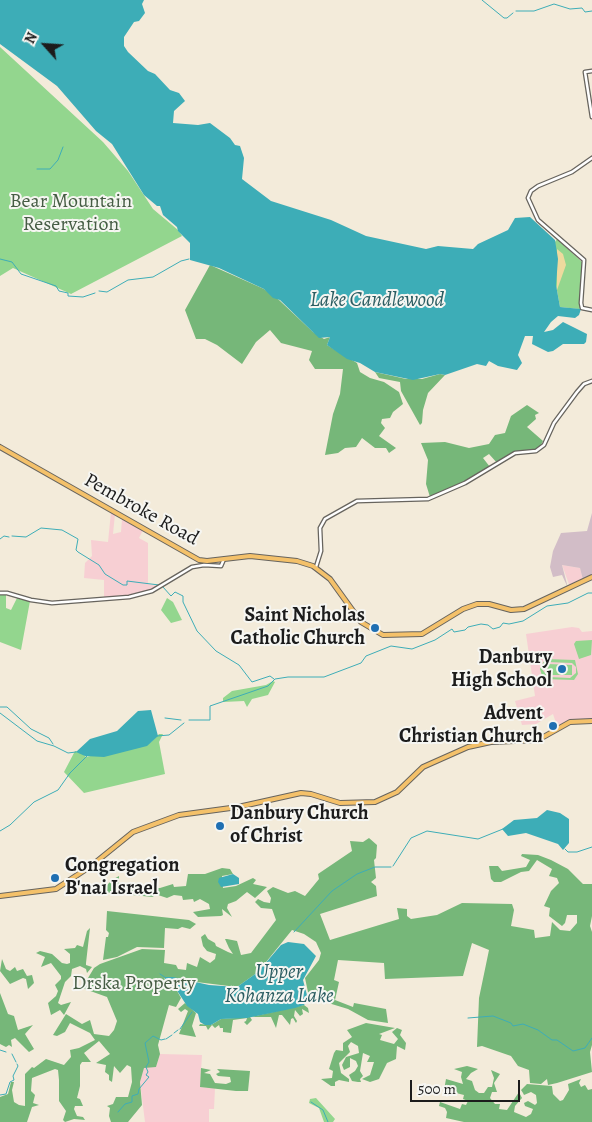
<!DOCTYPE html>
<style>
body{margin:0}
#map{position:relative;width:592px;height:1122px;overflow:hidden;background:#f3ebda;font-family:Alegreya,serif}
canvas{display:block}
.north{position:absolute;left:20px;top:20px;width:50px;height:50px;-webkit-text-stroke:4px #f6f6f2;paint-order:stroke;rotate:296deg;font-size:14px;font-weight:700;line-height:20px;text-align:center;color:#1c1c1c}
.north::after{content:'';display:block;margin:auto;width:18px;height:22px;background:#1c1c1c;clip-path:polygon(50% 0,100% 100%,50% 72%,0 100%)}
.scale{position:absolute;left:410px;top:1080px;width:110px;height:22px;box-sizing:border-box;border:2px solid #1c1c1c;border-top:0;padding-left:6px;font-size:15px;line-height:18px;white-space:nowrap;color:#1c1c1c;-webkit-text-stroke:4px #f6f6f2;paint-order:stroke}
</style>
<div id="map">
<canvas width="592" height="1122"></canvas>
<div class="north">N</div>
<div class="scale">500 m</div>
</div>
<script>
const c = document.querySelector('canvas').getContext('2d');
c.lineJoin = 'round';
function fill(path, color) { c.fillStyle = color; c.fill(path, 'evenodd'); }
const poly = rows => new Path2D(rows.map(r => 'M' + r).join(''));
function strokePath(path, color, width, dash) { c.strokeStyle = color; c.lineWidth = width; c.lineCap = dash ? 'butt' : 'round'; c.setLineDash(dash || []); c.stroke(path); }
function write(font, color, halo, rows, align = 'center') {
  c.font = font + ' Alegreya,serif'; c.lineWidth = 4; c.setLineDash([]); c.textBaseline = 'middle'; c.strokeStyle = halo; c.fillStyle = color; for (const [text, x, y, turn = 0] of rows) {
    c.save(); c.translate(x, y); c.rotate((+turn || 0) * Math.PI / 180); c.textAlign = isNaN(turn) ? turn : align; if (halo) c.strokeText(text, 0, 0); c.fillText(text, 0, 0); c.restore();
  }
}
const built = poly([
 [111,512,115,514,113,534,121,532,122,519,143,530,139,538,148,543,148,584,157,586,150,591,128,596,104,598,104,580,84,578,85,563,92,556,91,540,108,542],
 [562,565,580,568,583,580,570,587],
 [572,627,579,628,582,632,592,631,592,720,570,720,557,726,553,714,536,724,522,725,515,701,535,696,526,634],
 [160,1054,202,1055,200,1087,215,1088,214,1109,209,1109,209,1122,145,1122,140,1082,144,1067,156,1067]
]);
const industrial = poly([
 [592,513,592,575,583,580,580,568,562,565,568,588,562,575,553,577,550,567,553,551,561,533,587,531]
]);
const green = poly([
 [0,47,103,142,128,171,153,209,178,230,182,236,71,294,13,268,0,276],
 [557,239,583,263,581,308,579,309,560,307,556,285,555,242],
 [0,593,6,593,6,608,11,610,18,596,30,601,21,650,0,642],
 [167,598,173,602,182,620,171,623,161,610],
 [592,640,591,655,579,659,574,644,576,641],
 [545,659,575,660,578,674,574,680,543,679,540,669],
 [548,662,572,663,576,667,576,673,570,678,548,677,542,669],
 [548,664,572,665,572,675,547,675],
 [273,681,275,682,268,695,252,699,247,707,244,701,223,702,223,698,232,691,266,685],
 [159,734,163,734,159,742,165,774,84,793,64,772,75,751,81,752,86,757,151,742],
 [316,1098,335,1119,333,1122,324,1122,319,1108,309,1103,310,1099]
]);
const forest = poly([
 [210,265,264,289,279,300,313,332,324,339,330,337,327,345,357,363,360,372,370,378,384,382,399,392,403,404,393,412,390,418,382,419,381,423,385,428,379,436,396,448,389,453,386,448,375,448,362,438,356,447,345,448,338,453,325,455,333,414,340,394,343,369,315,369,309,360,312,351,281,343,270,330,256,342,242,364,217,345,205,339,196,339,185,310],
 [375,372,406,379,422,379,440,374,445,375,428,393,423,410,422,423,420,425,401,391,400,382,379,378],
 [527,405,539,413,535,415,536,419,527,427,543,441,540,447,535,450,514,452,498,464,489,454,483,458,490,467,464,482,430,497,426,484,428,460,421,443,445,442,469,448,489,444,495,435,505,433,511,416],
 [369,838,377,845,376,858,374,860,376,878,371,882,376,886,377,896,320,914,330,940,399,919,397,908,407,909,407,916,411,919,437,915,462,903,512,904,514,910,511,926,534,930,535,938,550,936,552,922,560,930,570,931,577,923,577,915,567,915,565,923,562,926,549,916,550,908,544,906,551,891,559,883,557,878,549,876,552,869,537,860,529,871,521,872,501,882,494,882,491,879,489,866,498,866,502,871,526,867,530,860,521,856,522,854,538,855,551,860,568,869,583,884,592,884,592,916,590,926,592,932,592,1045,590,1052,592,1072,557,1083,548,1085,547,1079,541,1084,530,1083,529,1070,518,1066,511,1056,482,1046,477,1047,479,998,489,950,472,943,463,976,385,979,384,963,338,960,334,980,339,982,335,1000,353,1007,354,1003,386,1009,388,1023,368,1020,348,1009,312,998,308,992,305,978,319,960,321,953,316,942,304,934,292,930,258,972,237,987,164,978,176,989,181,998,176,1007,169,1005,158,1045,160,1054,156,1067,144,1068,140,1082,142,1105,128,1122,111,1122,109,1116,110,1108,107,1106,113,1104,116,1097,128,1097,132,1082,131,1067,127,1065,120,1073,114,1066,112,1082,109,1080,109,1075,105,1072,106,1065,96,1063,110,1054,99,1041,84,1053,91,1062,82,1062,80,1065,80,1086,77,1098,80,1099,83,1106,75,1106,74,1109,77,1116,83,1117,85,1120,74,1119,65,1122,63,1120,66,1111,59,1101,59,1080,58,1070,55,1069,32,1078,31,1091,35,1095,33,1103,39,1105,32,1107,27,1122,0,1122,0,1097,8,1094,11,1082,14,1082,12,1090,14,1102,19,1105,25,1106,25,1074,32,1067,34,1068,46,1059,64,1065,71,1057,70,1050,79,1048,95,1040,90,1033,70,1023,65,1032,57,1036,53,1035,66,1014,82,1024,90,1020,94,1034,109,1036,114,1030,117,1021,107,997,82,988,94,968,100,964,142,949,165,950,164,963,176,965,178,969,186,970,187,963,197,967,200,957,210,963,215,959,216,954,207,951,203,946,201,937,205,934,208,939,215,943,216,946,228,952,233,954,229,948,225,939,227,939,237,941,241,955,251,953,276,920,272,909,261,908,255,902,258,899,264,902,270,903,271,898,267,891,273,887,288,893,295,891,305,896,319,879,318,874,352,851,350,841,363,842],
 [222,868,230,869,233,874,222,876,223,888,236,886,253,878,256,880,253,884,267,887,255,898,247,892,236,901,228,904,227,908,232,917,222,909,223,915,221,916,198,917,193,912,210,909,209,904,200,899,194,902,193,899,183,900,182,896,174,895,167,898,155,894,153,897,100,892,112,880,119,876,119,884,122,886,133,888,160,888,173,884,174,887,186,886,188,874,205,874],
 [107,911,189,920,196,924,190,929,182,927,178,929,165,928,164,948,137,947,117,957,103,960,106,937,108,937,109,933,106,930],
 [90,928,86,963,86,965,92,967,87,973,86,969,80,966,72,969,71,976,65,982,58,1003,61,1005,71,1002,64,1015,60,1010,51,1015,48,1003,56,996,58,991,55,985,61,979,61,976,51,963,41,967,45,957,36,953,40,951,52,954,62,963,67,964,70,963,70,954,64,949,75,948,77,945,83,947,87,931],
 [2,959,6,969,10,971,15,967,17,971,23,969,27,976,32,975,34,983,28,989,26,979,23,978,10,984,0,971],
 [0,993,8,1014,14,1016,18,1030,33,1025,25,1034,34,1049,29,1052,15,1038,11,1040,12,1047,9,1045,6,1047,0,1044],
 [185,1003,196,1013,192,1026,196,1037,179,1034,188,1011,185,1009,181,1012,178,1009],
 [304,1005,308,1008,309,1013,302,1009,303,1014,300,1016,295,1010,294,1016,297,1021,296,1023,293,1018,291,1019,290,1025,282,1015,279,1015,276,1028,271,1017,251,1017],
 [250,1017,252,1020,247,1025,244,1022,246,1021,247,1018,233,1020,231,1033,223,1032,223,1028,220,1028,219,1025,215,1028,212,1025,208,1030,206,1026,199,1026,200,1024,211,1025,221,1019],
 [366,1023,395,1028,379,1034,382,1035,380,1040,394,1044,398,1039,392,1032,397,1028,402,1030,400,1035,406,1043,405,1050,397,1046,396,1059,387,1063,379,1079,370,1082,362,1079,370,1075,374,1062,367,1062,370,1056,363,1053,360,1071,363,1076,360,1079,361,1082,358,1082,352,1081,349,1075,355,1071,358,1066,356,1061,350,1058,350,1067,344,1070,342,1065,346,1057,359,1053,358,1046,351,1042,348,1046,350,1052,339,1063,341,1073,349,1079,349,1082,339,1080,335,1082,335,1086,331,1086,321,1079,332,1078,333,1071,329,1069,334,1053,336,1050,343,1051,343,1043,352,1037,347,1030],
 [467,1066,478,1069,471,1073,466,1079,472,1081,475,1090,479,1093,484,1093,488,1087,492,1087,494,1078,491,1070,500,1074,494,1083,497,1092,492,1092,490,1098,495,1104,500,1104,499,1109,507,1110,519,1092,522,1098,515,1106,514,1112,526,1117,531,1114,533,1109,525,1106,524,1103,528,1101,535,1105,537,1103,536,1095,531,1092,524,1095,523,1093,521,1090,527,1084,552,1086,553,1094,560,1101,563,1100,569,1090,568,1084,581,1079,579,1083,581,1087,585,1085,588,1090,592,1089,592,1122,464,1122,446,1118,447,1112,445,1108,439,1106,440,1102,460,1109,462,1104,466,1105,468,1101,463,1099,464,1095,444,1090,446,1079,463,1084,461,1077,462,1072,454,1069],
 [201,1068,211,1070,204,1073,210,1074,215,1083,226,1084,231,1082,230,1077,218,1076,216,1074,220,1072,217,1069,250,1071,248,1091,236,1091,200,1087]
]);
const sand = poly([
 [557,249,563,254,566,265,557,290]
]);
const water = poly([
 [0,0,144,0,142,4,145,13,139,21,134,22,124,37,124,46,128,52,148,71,155,74,170,90,179,93,185,101,174,111,173,123,198,125,210,123,230,138,235,145,240,146,244,158,242,179,271,201,331,220,366,236,426,249,438,246,473,249,478,244,508,230,515,218,530,217,555,240,558,259,556,285,560,307,581,309,579,315,575,318,558,316,551,322,544,332,553,330,563,322,587,334,586,342,584,344,563,344,553,351,548,352,532,344,533,336,525,336,518,355,522,363,517,370,498,366,489,361,486,366,477,364,445,375,440,374,413,380,375,372,360,363,347,359,327,345,330,337,319,338,280,300,273,298,264,289,219,268,190,260,190,243,178,231,177,227,163,215,160,206,157,206,144,195,112,144,96,131,57,86,0,44],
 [151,710,158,736,147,746,104,757,85,756,76,752,90,739,117,731,138,711],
 [547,810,560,813,569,819,569,843,563,850,558,844,526,833,508,836,502,829,514,820,537,818],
 [233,874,239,878,239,884,221,887,218,882,219,878],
 [288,942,304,944,316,956,303,980,308,999,304,1005,295,1008,247,1018,221,1019,211,1025,205,1025,200,1022,198,1014,187,1006,176,989,165,980,165,977,173,977,209,985,237,987,258,972,281,945]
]);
const stream = poly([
 [482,0,504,18,507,18,513,13],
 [516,11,534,11,554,4,570,9,582,8,585,12,592,11],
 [37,169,50,169,58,160,63,147],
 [0,259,12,262,21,274,56,286,59,291,68,293,68,296,83,297,95,293],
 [99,291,107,292,128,280,153,277,181,261,189,259],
 [12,536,26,537,41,528,62,530,78,539,76,550,78,552,99,565,105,574,123,585,127,585,127,581,159,585],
 [0,539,4,536,9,537],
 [163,587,171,596,175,592,183,596,183,602,197,631,216,651,239,665,252,682,270,676,274,679],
 [0,707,7,707,31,729,49,738,53,744],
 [0,713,37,741,54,746,68,753,76,752],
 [165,718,181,720],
 [189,720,210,720,210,706,268,686,275,679,288,677,324,677,361,663,366,656,391,646,412,649,435,640,452,629,454,632,465,630,468,627,481,624,488,625,493,629,500,627,503,623,509,624,523,621,547,606,568,603,588,593,592,593],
 [157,736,169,735,184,723],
 [0,831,10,825,34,802,58,790,70,773,88,755],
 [565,849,568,852,577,852,592,847],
 [393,866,411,838,427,831,478,839,503,829],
 [294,932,332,891,357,874,375,867,391,867],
 [160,974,166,978],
 [468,1018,493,1016,511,1023,513,1026,523,1024,538,1030,552,1040,557,1040,573,1051,585,1048,592,1038],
 [180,1029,192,1012],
 [174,1033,178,1030],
 [166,1039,172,1035],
 [0,1050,6,1052],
 [12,1054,16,1062],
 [0,1095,6,1094,10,1082,14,1080,13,1076,18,1066,17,1064],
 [311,1102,323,1110,328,1122],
 [118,1112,125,1104,132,1102,132,1096,138,1094,139,1089,149,1077,146,1075,148,1072,146,1067,149,1062,145,1043,153,1036,161,1040,165,1039]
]);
const minor = poly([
 [592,71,585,72,592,117],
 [592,158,572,172,538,186,531,191,528,198,538,220,584,260,581,303,582,308,592,310],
 [316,567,321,551,320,528,325,519,357,501,428,499,465,483,515,453,536,451,544,445,554,423,577,392,584,384,592,381],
 [0,593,7,593,31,600,52,603,129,597,152,591,192,567,204,565,221,566,224,559]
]);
const major = poly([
 [0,447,199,560,207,561,250,556,297,561,313,566,330,579,361,622,383,635,422,634,463,609,477,604,489,604,511,610,524,609,592,577],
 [0,896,56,889,91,866,133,832,179,815,238,807,301,793,311,794,340,803,375,802,397,792,423,767,468,747,491,742,538,740,570,722,592,721]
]);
const markers = [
 [375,628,5,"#1f6fb2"],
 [562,669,5,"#1f6fb2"],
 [553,726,5,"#1f6fb2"],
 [220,826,5,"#1f6fb2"],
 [55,878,5,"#1f6fb2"]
];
const parkNames = [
 ["Bear Mountain",71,202],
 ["Reservation",71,225],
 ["Drska Property",134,984]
];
const streetNames = [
 ["Pembroke Road",141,510,29]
];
const poiNames = [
 ["Saint Nicholas",365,616],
 ["Catholic Church",365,639],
 ["Danbury",552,658],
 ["High School",552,681],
 ["Advent",543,714],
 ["Christian Church",543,737],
 ["Danbury Church",230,814,"left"],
 ["of Christ",230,837,"left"],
 ["Congregation",65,866,"left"],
 ["B'nai Israel",65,889,"left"]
];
const waterNames = [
 ["Lake Candlewood",377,301],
 ["Upper",279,973],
 ["Kohanza Lake",279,997]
];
fill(built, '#f7cfd3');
fill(industrial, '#d2bdc7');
fill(green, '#93d68e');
fill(forest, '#76b779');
fill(sand, '#eeda9e');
fill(water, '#3dadb7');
strokePath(stream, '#3dadb7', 1);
strokePath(minor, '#67645e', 5);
strokePath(major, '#67645e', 6);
strokePath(minor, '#fff', 2.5);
strokePath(major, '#f4c16a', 4);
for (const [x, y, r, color] of markers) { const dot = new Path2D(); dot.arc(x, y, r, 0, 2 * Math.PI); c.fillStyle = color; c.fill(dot); strokePath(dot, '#f6f6f2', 2); }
write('20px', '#465d44', '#f6f6f2', parkNames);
write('20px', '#1c1c1c', '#f6f6f2', streetNames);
write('bold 20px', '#1c1c1c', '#f6f6f2', poiNames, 'right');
write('italic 21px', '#2b5d62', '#f6f6f2', waterNames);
</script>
